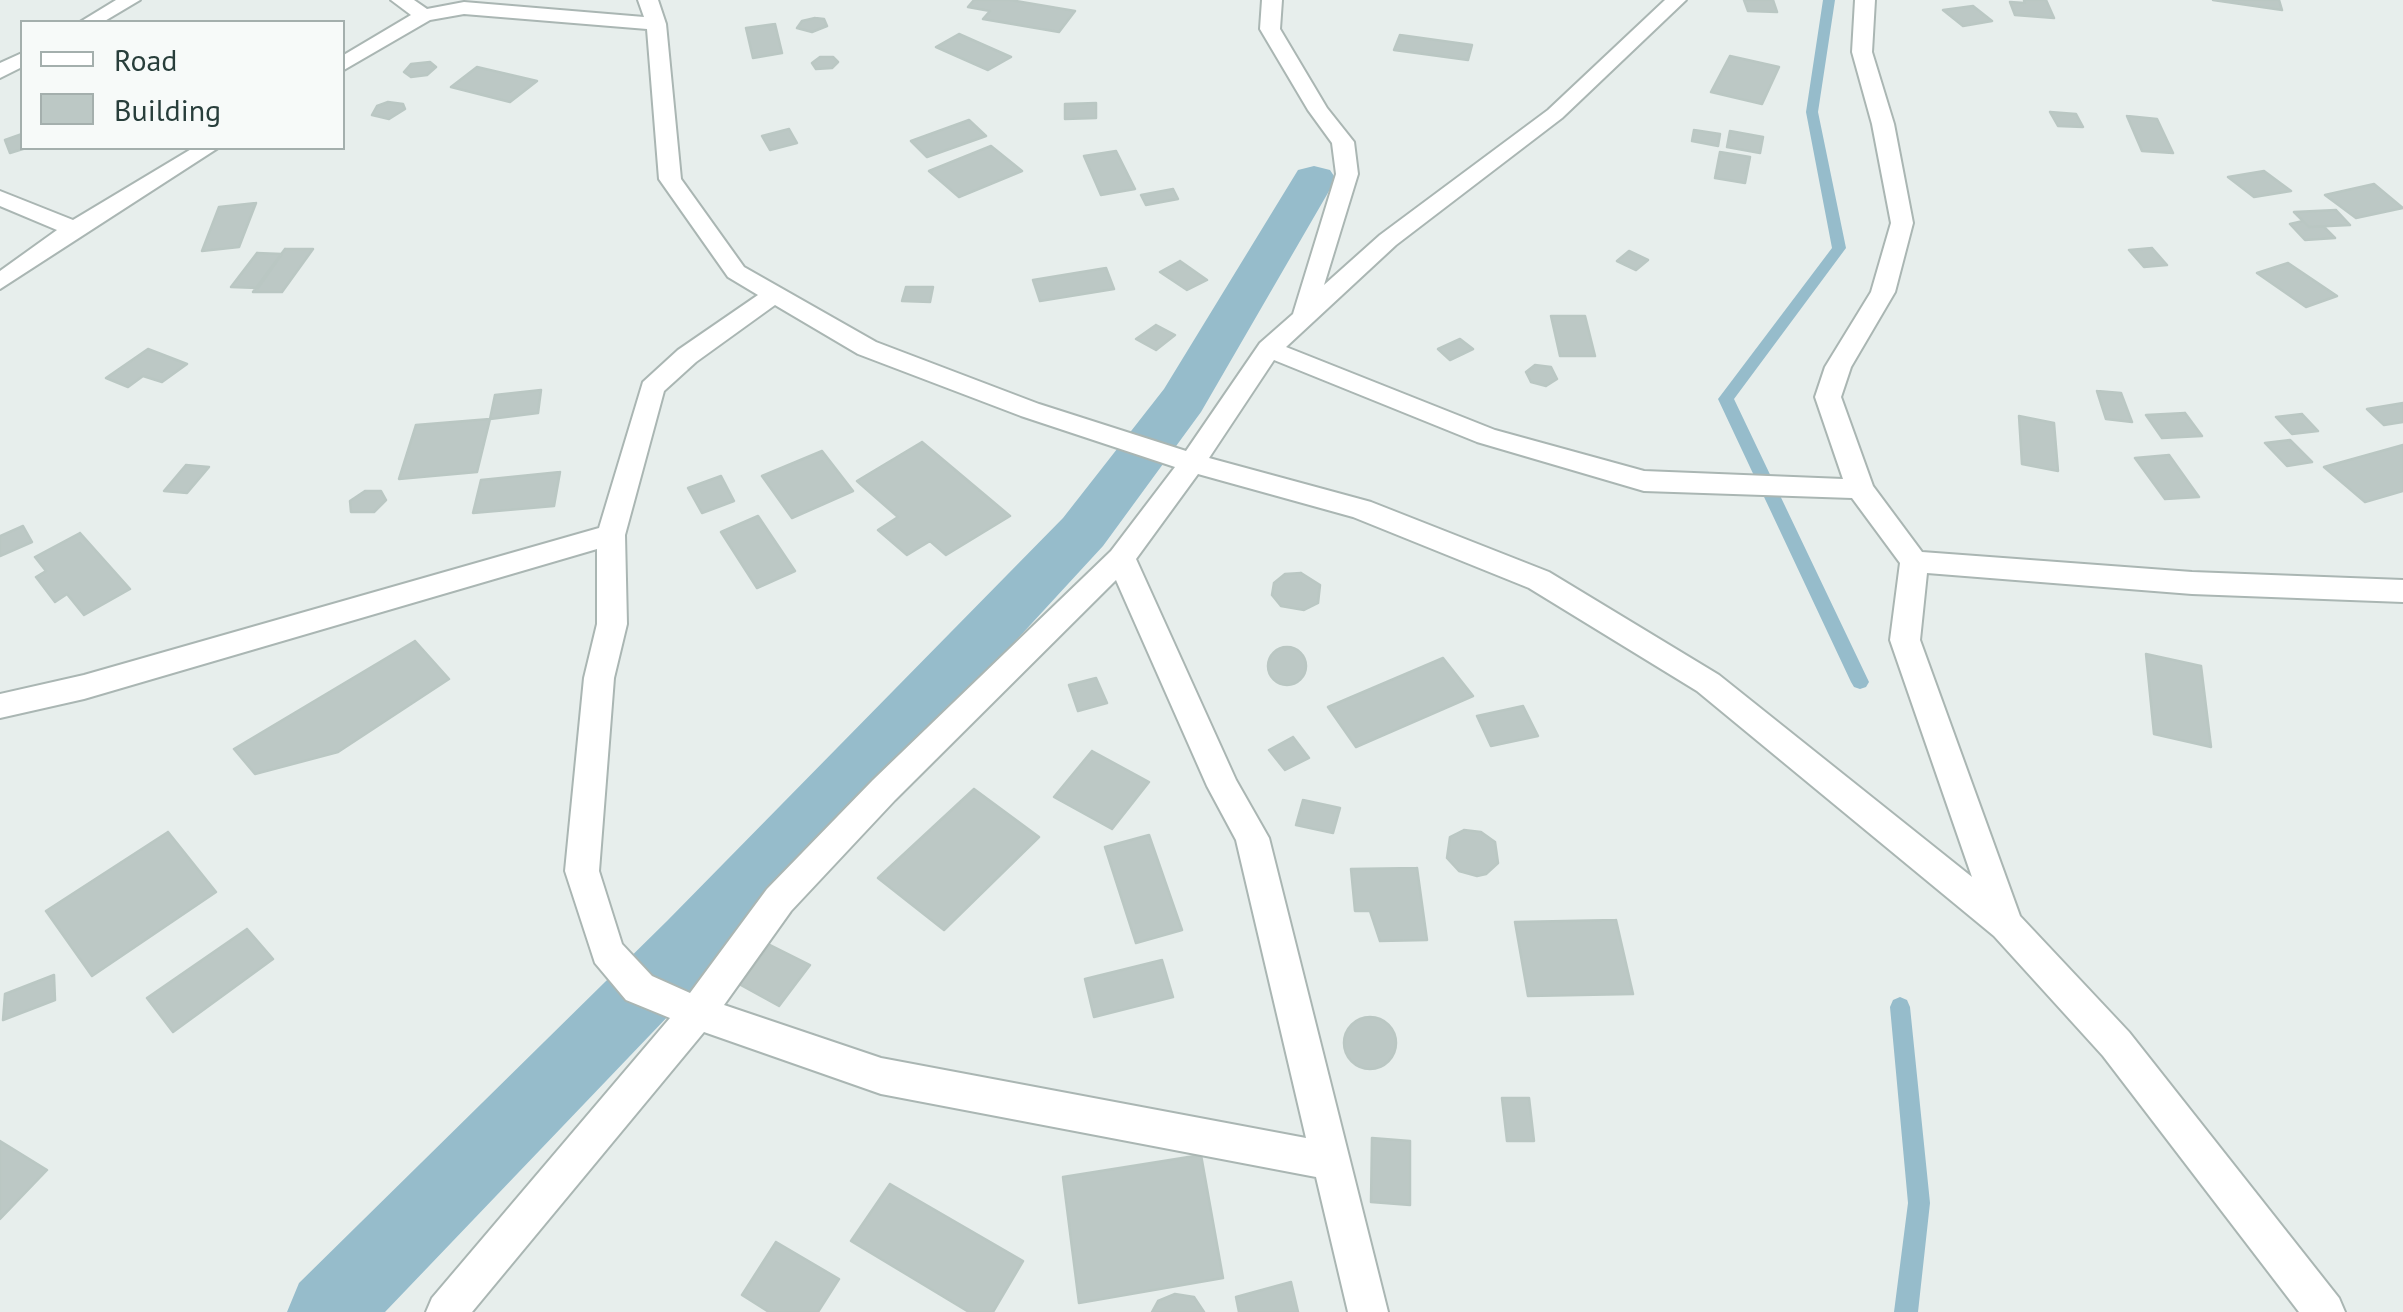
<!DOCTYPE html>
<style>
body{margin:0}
#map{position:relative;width:2403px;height:1312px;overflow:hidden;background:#e7eeec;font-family:"PT Sans",sans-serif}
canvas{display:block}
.legend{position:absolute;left:20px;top:20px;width:325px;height:130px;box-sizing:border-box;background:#f7faf9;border:2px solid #a4afad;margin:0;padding:12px 18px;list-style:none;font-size:30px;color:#283e3b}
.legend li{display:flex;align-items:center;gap:20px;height:50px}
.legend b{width:50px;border:2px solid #a4afad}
</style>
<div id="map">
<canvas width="2403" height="1312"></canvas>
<ul class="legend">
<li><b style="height:12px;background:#fff"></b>Road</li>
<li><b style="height:28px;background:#bcc8c5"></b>Building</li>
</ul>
</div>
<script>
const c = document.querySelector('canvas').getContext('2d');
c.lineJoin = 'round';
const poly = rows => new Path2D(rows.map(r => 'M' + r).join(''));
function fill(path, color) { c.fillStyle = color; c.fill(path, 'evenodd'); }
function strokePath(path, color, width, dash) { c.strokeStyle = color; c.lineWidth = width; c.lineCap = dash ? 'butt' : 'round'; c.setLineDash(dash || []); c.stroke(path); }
const stream = poly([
 [1823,0,1835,0,1818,112,1846,248,1734,399,1869,682,1866,687,1860,689,1854,687,1851,682,1718,399,1832,248,1806,112,1823,0],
 [1900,997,1907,1000,1910,1007,1930,1203,1918,1312,1894,1312,1908,1203,1890,1007,1893,1000,1900,997]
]);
const canal = poly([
 [1314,166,1330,170,1336,179,1201,412,1103,546,717,965,385,1312,287,1312,299,1283,667,921,1063,518,1164,389,1298,170,1314,166]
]);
const building = poly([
 [974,0,1010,0,1075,11,1059,32,983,19,990,11,968,7,974,0],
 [1744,0,1773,0,1777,12,1748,11,1744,0],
 [2024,0,2046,0,2054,18,2015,15,2010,2,2025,3,2024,0],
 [2213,0,2279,0,2282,10,2213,0],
 [1973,6,1992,21,1963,26,1943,10,1973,6],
 [815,18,824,19,827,26,812,32,797,28,802,21,815,18],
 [775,24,782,53,753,58,746,28,775,24],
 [959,34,1011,57,988,70,936,47,959,34],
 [1400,35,1472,45,1468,60,1394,50,1400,35],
 [1730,56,1779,67,1762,104,1711,92,1730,56],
 [820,57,833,57,838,62,832,68,816,69,812,63,820,57],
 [430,62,436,67,427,75,411,77,404,72,411,64,430,62],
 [477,67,537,81,510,102,451,87,477,67],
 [388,102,403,104,405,109,389,119,372,115,377,106,388,102],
 [1096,103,1096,118,1065,119,1065,104,1096,103],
 [2050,112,2076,114,2083,127,2058,126,2050,112],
 [2127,116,2157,119,2173,153,2142,151,2127,116],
 [969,120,986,136,927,157,911,141,969,120],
 [789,129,797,143,770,150,762,136,789,129],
 [1694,130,1720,134,1718,146,1692,141,1694,130],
 [1730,131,1763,137,1760,153,1727,147,1730,131],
 [22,134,22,148,26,148,10,153,5,140,22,134],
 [991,146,1022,171,959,197,929,171,991,146],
 [1116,151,1135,189,1101,195,1084,156,1116,151],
 [1720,152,1750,157,1745,183,1715,178,1720,152],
 [2264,171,2291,191,2254,197,2228,177,2264,171],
 [2374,184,2403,208,2356,218,2325,195,2374,184],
 [1173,189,1178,199,1146,205,1141,195,1173,189],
 [256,203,239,247,202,251,219,207,256,203],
 [2336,210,2350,225,2309,227,2294,212,2336,210],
 [2303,221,2309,227,2323,226,2335,238,2305,240,2290,224,2303,221],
 [2152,248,2167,265,2144,267,2129,250,2152,248],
 [285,249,313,249,282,292,253,292,285,249],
 [1629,251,1648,260,1636,270,1617,261,1629,251],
 [257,253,282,254,258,288,231,287,257,253],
 [1180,261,1207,280,1187,290,1160,272,1180,261],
 [2288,263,2337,296,2306,307,2257,273,2288,263],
 [1106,268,1114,289,1040,301,1033,280,1106,268],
 [906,287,933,287,930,302,902,301,906,287],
 [1551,316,1585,316,1595,356,1560,356,1551,316],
 [1156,325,1175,335,1156,350,1136,339,1156,325],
 [1460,339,1473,349,1450,360,1438,349,1460,339],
 [148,349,187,364,162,382,143,376,128,387,106,378,148,349],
 [1535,365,1551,367,1557,379,1546,386,1531,382,1526,372,1535,365],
 [541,390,538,413,490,419,495,395,541,390],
 [2097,391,2121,393,2132,422,2106,419,2097,391],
 [2403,403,2403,422,2384,425,2367,409,2403,403],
 [2185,413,2202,436,2162,438,2146,415,2185,413],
 [2302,414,2318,431,2292,434,2276,417,2302,414],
 [2019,416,2054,423,2058,471,2022,464,2019,416],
 [490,419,477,472,399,479,416,425,490,419],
 [2290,440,2312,462,2287,466,2265,443,2290,440],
 [922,442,1010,516,946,555,930,541,907,555,878,530,898,517,857,481,922,442],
 [2403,445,2403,491,2365,502,2324,467,2403,445],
 [822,451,853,491,792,518,762,476,822,451],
 [2169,455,2199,497,2165,499,2135,458,2169,455],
 [186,465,209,467,187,493,164,491,186,465],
 [560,472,554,506,473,513,481,480,560,472],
 [721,476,734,501,702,513,688,488,721,476],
 [365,491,381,491,386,500,374,512,351,512,350,501,365,491],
 [758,516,795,571,757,588,721,532,758,516],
 [23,526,32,542,0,556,0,536,23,526],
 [80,533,130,589,84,615,67,594,55,602,36,577,46,571,35,557,80,533],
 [1301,573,1320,585,1318,603,1304,610,1281,606,1272,595,1274,583,1285,574,1301,573],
 [415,641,449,679,338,752,255,774,234,749,415,641],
 '1268 666a19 19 0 1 1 38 0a19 19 0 1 1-38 0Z',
 [2146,654,2201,666,2211,747,2154,734,2146,654],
 [1443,658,1473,696,1356,747,1328,707,1443,658],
 [1096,678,1107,703,1078,711,1069,685,1096,678],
 [1523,706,1538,736,1491,746,1477,716,1523,706],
 [1293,737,1309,758,1285,770,1269,750,1293,737],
 [1092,751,1149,782,1112,829,1054,797,1092,751],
 [974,789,1039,837,944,930,878,878,974,789],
 [1303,800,1340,808,1333,833,1296,825,1303,800],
 [1464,830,1481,832,1495,842,1498,863,1486,874,1477,876,1459,871,1447,858,1450,837,1464,830],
 [168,832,216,892,92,976,46,911,168,832],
 [1149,835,1182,930,1136,943,1105,847,1149,835],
 [1417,868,1427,940,1380,941,1370,911,1355,911,1351,869,1417,868],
 [1616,920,1633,994,1528,996,1515,922,1616,920],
 [247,929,273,959,173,1032,147,998,247,929],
 [770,945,810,965,779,1006,739,984,770,945],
 [1162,960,1173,997,1094,1017,1085,979,1162,960],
 [54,975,55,1000,3,1020,5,994,54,975],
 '1344 1043a26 26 0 1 1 52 0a26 26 0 1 1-52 0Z',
 [1502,1098,1529,1098,1534,1141,1507,1141,1502,1098],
 [1372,1138,1410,1141,1410,1205,1371,1202,1372,1138],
 [0,1141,47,1170,0,1219,0,1141],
 [1201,1155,1223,1278,1079,1303,1063,1177,1201,1155],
 [890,1184,1023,1261,993,1312,969,1312,851,1241,890,1184],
 [776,1242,839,1279,818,1312,769,1312,742,1295,776,1242],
 [1291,1282,1298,1312,1239,1312,1236,1297,1291,1282],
 [1175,1294,1194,1297,1204,1312,1152,1312,1158,1301,1175,1294]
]);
const minor = poly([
 [116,0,140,0,103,22,80,22,116,0],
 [391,0,414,0,427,9,464,2,644,17,638,0,658,0,666,24,681,179,744,267,876,342,1039,404,1186,451,1260,343,1293,314,1336,174,1332,143,1308,110,1260,29,1262,0,1282,0,1280,29,1327,108,1354,142,1358,174,1324,285,1380,235,1548,110,1665,0,1686,0,1562,118,1396,245,1286,347,1495,430,1644,471,1843,479,1815,397,1825,367,1871,292,1891,223,1872,124,1852,52,1855,0,1875,0,1872,52,1894,124,1913,223,1895,292,1851,367,1841,397,1873,486,1922,552,2192,572,2403,580,2403,602,2192,594,1927,573,1920,640,2020,916,2129,1032,2339,1298,2345,1312,2299,1312,2103,1056,1994,936,1697,691,1529,588,1353,517,1198,474,1136,559,1236,780,1269,838,1388,1312,1348,1312,1316,1177,881,1094,704,1032,472,1312,426,1312,432,1298,670,1018,626,1000,595,963,565,871,584,678,597,624,597,549,84,699,0,718,0,694,84,675,599,528,643,382,678,350,758,295,728,277,659,179,647,29,464,14,430,20,342,71,342,56,411,15,391,0],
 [775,305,858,354,1021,416,1175,467,1111,551,873,780,767,889,690,993,652,976,622,944,599,871,614,678,627,624,625,535,664,391,696,362,775,305],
 [1274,360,1477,442,1644,491,1852,498,1900,563,1890,640,1972,877,1719,675,1549,572,1371,502,1209,458,1274,360],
 [1116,580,1207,786,1236,840,1306,1138,881,1058,724,1005,791,911,895,800,1116,580],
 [22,53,22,67,0,78,0,63,22,53],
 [193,148,218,148,0,289,0,271,57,230,0,206,0,191,73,220,193,148]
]);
fill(stream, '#96bccb');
fill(canal, '#96bccb');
fill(building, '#bcc8c5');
strokePath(building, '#bac7c3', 2.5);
strokePath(minor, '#aab6b3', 4);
fill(minor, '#fff');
</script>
